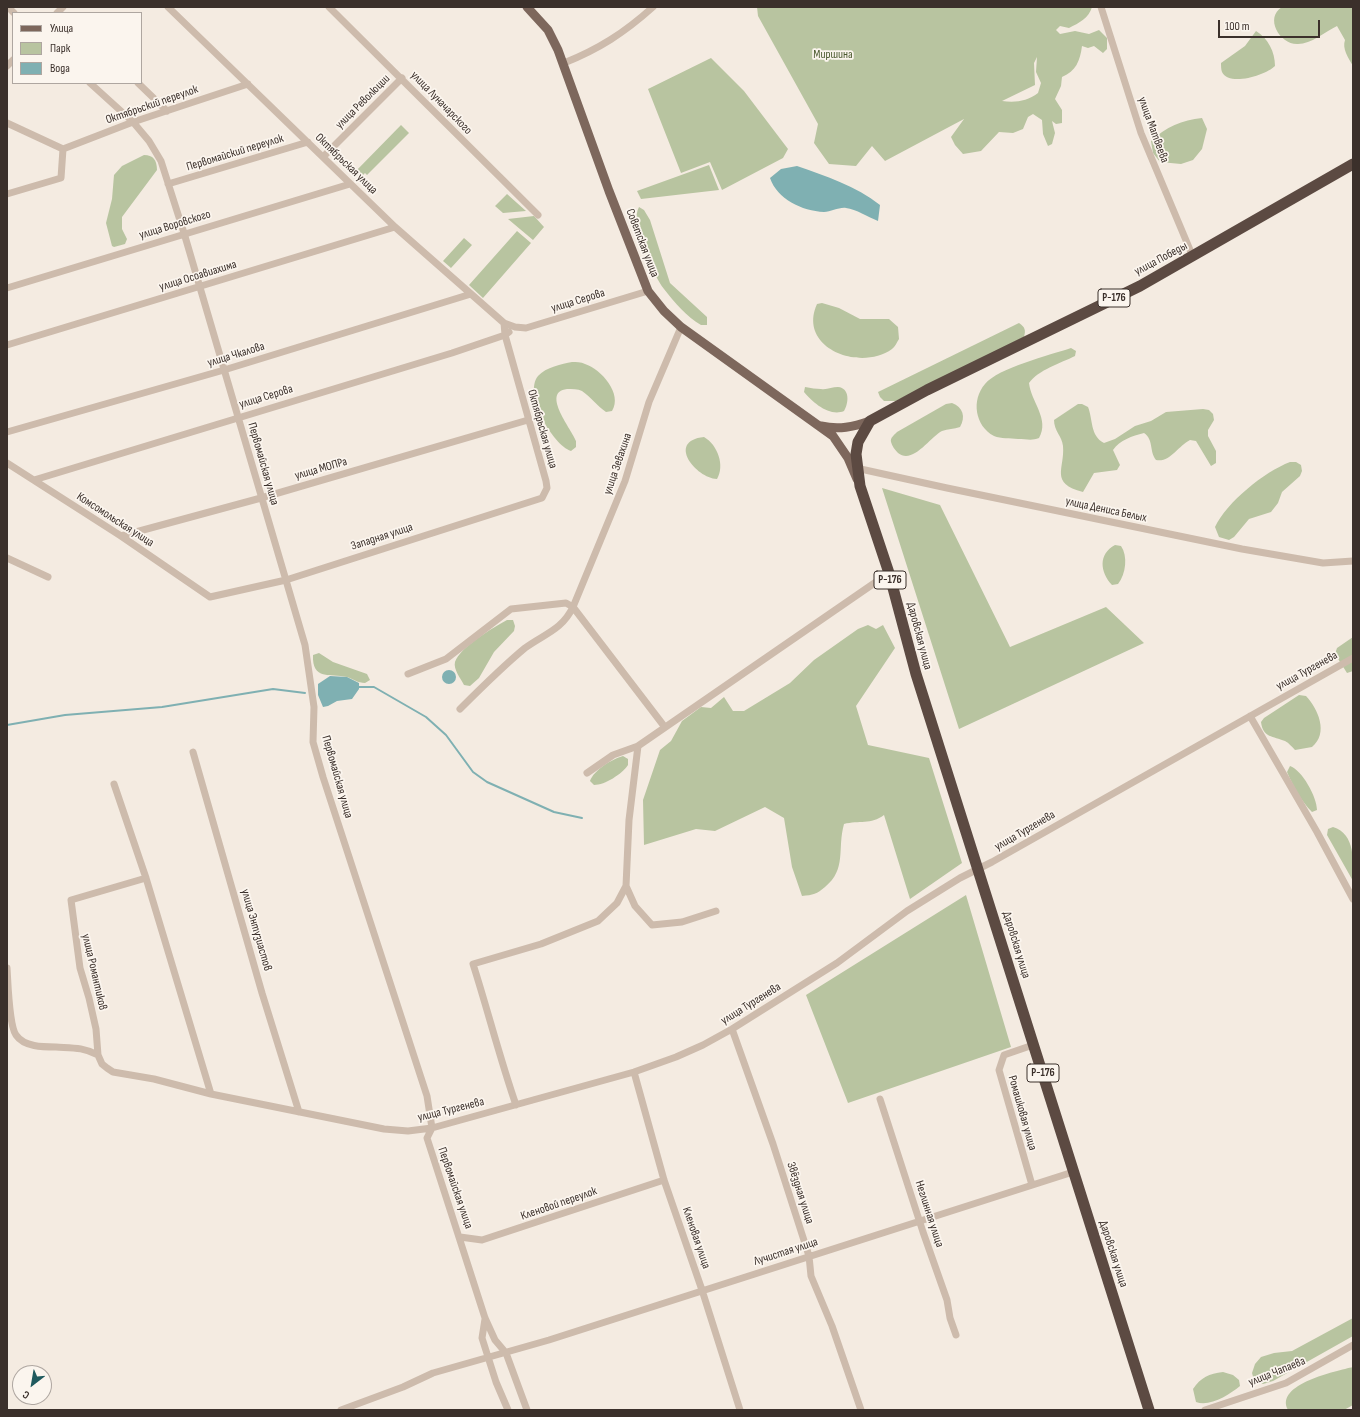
<!DOCTYPE html>
<meta charset="utf-8">
<style>
body{margin:0}
#map{position:relative;width:1360px;height:1417px;overflow:hidden;background:#f4ebe1;font-family:"Sofia Sans Condensed",sans-serif}
canvas{display:block}
.frame{position:absolute;inset:0;border:8px solid #3b302b;pointer-events:none}
.legend{position:absolute;left:12px;top:12px;width:130px;height:72px;box-sizing:border-box;background:#fbf5ee;border:1px solid #aea6a0;margin:0;padding:5px 7px;list-style:none;font-size:12px;color:#3b302b}
.legend li{display:flex;align-items:center;gap:8px;height:20px}
.legend b{width:20px;border:1px solid #aea6a0}
.north{position:absolute;left:12px;top:1365px;width:40px;height:40px;box-sizing:border-box;background:#fbf5ee;border:1px solid #aea6a0;border-radius:50%;rotate:211deg;font-size:11px;font-weight:700;line-height:16px;text-align:center;color:#3b302b}
.north::after{content:'';display:block;margin:auto;width:14px;height:18px;background:#1f5a5e;clip-path:polygon(50% 0,100% 100%,50% 72%,0 100%)}
.scale{position:absolute;left:1218px;top:20px;width:102px;height:18px;box-sizing:border-box;border:2px solid #3b302b;border-top:0;padding-left:5px;font-size:12px;line-height:14px;white-space:nowrap;color:#3b302b;-webkit-text-stroke:3px #fbf5ee;paint-order:stroke}
</style>
<div id="map">
<canvas width="1360" height="1417"></canvas>
<div class="frame"></div>
<ul class="legend">
<li><b style="height:5px;background:#7d675c"></b>Улица</li>
<li><b style="height:11px;background:#b8c4a0"></b>Парк</li>
<li><b style="height:11px;background:#7fb0b2"></b>Вода</li>
</ul>
<div class="north">С</div>
<div class="scale">100 m</div>
</div>
<script>
const c = document.querySelector('canvas').getContext('2d');
c.lineJoin = 'round';
function fill(path, color) {
  c.fillStyle = color;
  c.fill(path, 'evenodd');
}
function trace(path, color, width, dash) {
  c.strokeStyle = color;
  c.lineWidth = width;
  c.lineCap = dash ? 'butt' : 'round';
  c.setLineDash(dash || []);
  c.stroke(path);
}
function label(font, color, halo, rows, align = 'center') {
  c.font = font + ' "Sofia Sans Condensed",sans-serif';
  c.lineWidth = 3.5;
  c.setLineDash([]);
  c.textBaseline = 'middle';
  c.strokeStyle = halo;
  c.fillStyle = color;
  for (const [text, x, y, turn = 0] of rows) {
    c.save();
    c.translate(x, y);
    c.rotate((+turn || 0) * Math.PI / 180);
    c.textAlign = isNaN(turn) ? turn : align;
    if (halo) c.strokeText(text, 0, 0);
    c.fillText(text, 0, 0);
    c.restore();
  }
}
const green = new Path2D(`
 M757,7h335c-3,11 -13,16 -23,21l-9,-2 -4,4 4,4 15,-3 14,3 10,-4 8,8v11l-4,4 -9,-7 -6,2 -6,-2c-2,15 -6,25 -20,31l-1,9 -6,13 7,11v13l-6,1 -4,-3 3,12 -3,11 -4,2 -5,-12 -1,-14 -9,-6 -5,3 -5,12 -10,4 -14,-1 -18,19 -18,3 -8,-9 -4,-8 13,-18 -79,42 -13,-15 -16,20 -27,-2 -15,-21 4,-19 -60,-108zM1037,57l-1,15 5,11 -3,10c-11,8 -22,10 -36,8l33,-16 -1,-22z
 M1282,7h71v59c-5,-9 -11,-17 -8,-26l-8,-14c-12,6 -26,18 -39,18 -18,1 -34,-26 -16,-37z
 M1256,31c12,7 19,21 19,35 -9,9 -46,21 -53,6 -1,-2 -1,-7 -1,-9l24,-17z
 M711,58l33,33 44,58 -5,9 -61,32 -12,-28 -29,11 -33,-84z
 M1202,118l5,11 -5,20 -9,11 -12,4 -21,-2 -7,-9 -2,-12c15,-14 31,-21 51,-23z
 M401,125l8,8 -42,42 -2,-2 -5,5 -6,-5z
 M144,155c9,0 13,5 13,15l-35,47v12l5,10 -2,5 -11,3 -2,-1 -6,-23 6,-24 2,-24 8,-9z
 M709,165l10,25 -78,9 -4,-8z
 M507,194l19,17 -23,2 -8,-7z
 M639,207l5,3 6,10 20,63 37,34v8h-6c-14,-8 -26,-22 -37,-36 -11,-14 -35,-66 -25,-82z
 M534,216l10,11 -11,13 -25,-21z
 M517,231l14,12 -48,55 -14,-13z
 M464,238l8,7 -21,23 -8,-7z
 M822,303l17,5 21,11h29l9,8 1,12c-2,3 -4,8 -7,10 -32,23 -95,-1 -75,-45z
 M1019,323c6,4 7,7 5,14l-128,64h-12l-4,-4 -2,-5z
 M1071,348l5,3 -1,5c-14,7 -37,14 -46,27 2,19 21,36 10,55 -7,3 -13,1 -21,1 -8,-1 -17,0 -24,-3 -19,-10 -23,-36 -9,-52 13,-16 65,-29 86,-36z
 M572,362c4,0 9,0 13,2 16,5 38,30 27,47l-6,1c-9,-6 -15,-15 -24,-21 -4,-2 -10,-2 -15,-2 -27,3 6,42 9,52 0,2 0,4 0,6l-5,4c-18,-6 -48,-57 -33,-75 8,-9 24,-12 34,-14z
 M805,387c6,1 11,2 16,2 6,1 11,-2 17,-2 12,1 11,16 6,24 -14,6 -31,-8 -40,-19z
 M952,403c11,4 14,14 8,24 -6,2 -12,2 -18,4 -12,6 -29,34 -44,22 -3,-3 -6,-7 -7,-11 -1,-4 3,-7 6,-10l49,-28z
 M1078,404h4l6,3c5,12 2,29 16,36l11,-4 20,-13 16,-5 15,-9 37,-3 6,1 4,4 1,6 -6,10v6l8,15v12l-5,3 -15,-25 -6,-1c-12,6 -20,23 -34,20 -7,-9 -2,-20 -12,-27 -12,3 -24,7 -31,17l7,15 -3,5 -23,3 -11,19c-34,-9 -18,-23 -20,-46 -1,-10 -9,-15 -9,-26z
 M704,437c14,8 21,29 13,42 -21,-1 -51,-38 -13,-42z
 M1290,462h6l5,3 1,6 -2,5 -18,16 -4,11 -7,9 -22,7 -15,18 -5,3 -10,-3 -4,-10c12,-25 49,-55 75,-65z
 M882,488l58,17 70,142 96,-40 38,36 -185,86z
 M1115,545l6,1c7,10 5,28 -3,38l-6,1c-12,-13 -14,-31 3,-40z
 M507,620h6l2,6 -1,5 -20,21 -15,26 -9,8 -6,-1c-3,-6 -11,-16 -9,-23 5,-15 39,-35 52,-42z
 M868,625l8,4 7,-4 12,23 -39,58 12,39 61,13 33,105 -52,36 -26,-84c-13,10 -25,5 -40,9 -7,25 3,45 -19,63 -8,7 -12,8 -23,9l-10,-29 -8,-49 -19,-11 -50,24 -19,-2 -52,16 -1,-45 17,-50 11,-9 11,-20 19,-14 10,1 13,-11 9,14h11l46,-28 24,-23 44,-31z
 M1353,637v34l-6,2 -12,-19 2,-6z
 M319,653l14,9 34,12 3,6 -5,3c-7,0 -12,-4 -18,-6 -17,-4 -35,4 -34,-22z
 M1299,695l7,1c12,13 23,37 6,51l-17,3c-3,-3 -6,-7 -10,-9 -12,-5 -22,-3 -24,-19l3,-4z
 M623,756l5,3v6c-6,9 -23,20 -34,20l-4,-4c4,-11 22,-22 33,-25z
 M1290,766c12,4 27,31 27,44l-5,2c-11,-11 -19,-26 -25,-40z
 M1333,827c23,7 20,35 20,54l-26,-46 1,-6z
 M966,895l45,152 -163,56 -42,-108z
 M1353,1318v18l-80,45 -10,3 -9,-4 -2,-7 3,-9 6,-7 13,-4 18,-2z
 M1353,1367v38l-9,5h-56c-14,-26 49,-39 65,-43z
 M1223,1372l10,3 6,5 1,6c-11,9 -30,21 -44,16l-3,-13c8,-12 16,-15 30,-17z`);
const water = new Path2D(`
 M797,166c29,10 59,20 83,39l-2,16c-10,-4 -22,-12 -32,-13 -7,-1 -15,4 -22,4 -22,-1 -47,-13 -54,-34l11,-9z
 M442 677a7 7 0 1 1 14 0a7 7 0 1 1-14 0Z
 M330,676l17,1 12,6v6l-7,10 -15,2 -9,5 -5,1 -5,-12v-11z`);
const stream = new Path2D(`
 M357,687h17l52,30 20,18 27,37 14,10 67,30 28,6
 M7,725l58,-10 97,-8 111,-18 32,4`);
const minor = new Path2D(`
 M8,7l6,6
 M168,7l227,220 109,96 11,4 11,1 122,-37
 M329,7l209,208
 M1101,7l40,126 52,124
 M57,13l6,-6
 M564,63c35,-14 60,-30 89,-56
 M7,66l6,-6
 M90,83l43,39 16,19 12,20 23,72 121,412 9,62 -1,35 10,35 104,319 5,32 -5,10 58,180 10,22 11,13 21,57
 M138,83l29,28
 M7,123l56,26
 M63,149l70,-27 115,-38
 M323,157l79,-79
 M168,184l140,-42
 M7,194l54,-16 2,-29
 M7,288l343,-104
 M7,345l388,-118
 M7,432l217,-62 247,-76
 M7,463l114,73 89,61 76,-17 256,-82 5,-10 -1,-7 -41,-146 -1,-12
 M856,468l91,20 295,61 81,14 30,-2
 M34,480l418,-127 53,-18 4,-3
 M121,536l140,-38 267,-78
 M7,558l41,19
 M408,674l38,-15 65,-50 55,-6 7,4c-11,23 -29,27 -48,41 -23,19 -44,40 -65,61
 M1250,716l67,116 36,67
 M664,726l-91,-119 52,-126 24,-79 32,-75
 M193,752l69,241 37,119
 M587,773l26,-18 25,-9 251,-173
 M114,784l32,94 65,216
 M146,878l-75,22 9,68 9,30 7,31 2,26 4,9 5,4 6,4 41,7 57,15 173,35 24,2 24,-3 202,-56 42,-15 27,-12 29,-16 105,-66 70,-52 53,-33 32,-16 361,-204
 M626,886l9,20 17,19 30,-3 34,-11
 M7,968c1,14 2,57 9,67 8,12 27,12 40,12 16,1 27,0 42,8
 M732,1029l41,115 36,112 2,20 21,50 29,84
 M634,1072l30,108 38,110 38,120
 M880,1099l43,133 24,68 3,18 6,17
 M516,1105c-16,-46 -28,-94 -43,-141l68,-20 57,-23 19,-18 9,-17 3,-66 9,-74
 M1032,1185l-33,-115 5,-15 29,-10
 M460,1237l22,3 182,-60
 M485,1319l-3,19 14,44 12,28
 M341,1410l62,-23 30,-14 116,-33 524,-168
 M1205,1410l81,-27 67,-38`);
const major = new Path2D(`
 M527,7l21,23 10,20 51,141 39,100 16,20 17,16 152,109 15,22 9,21
 M821,426c18,4 32,1 49,-5`);
const highway = new Path2D(`
 M1149,1410l-233,-736 -27,-101 -29,-87 -4,-32 2,-12 12,-21 57,-31 213,-104 213,-122`);
const shields = [
 [1114,298,32],
 [890,580,32],
 [1043,1073,32]
];
const shieldNames = [
 ["Р-176",1114,298],
 ["Р-176",890,580],
 ["Р-176",1043,1073]
];
const parkNames = [
 ["Миршина",833,55]
];
const streetNames = [
 ["улица Революции",363,102,-45],
 ["улица Луначарского",441,103,46],
 ["Октябрьский переулок",152,105,-19],
 ["улица Матвеева",1153,130,70],
 ["Первомайский переулок",235,153,-17],
 ["Октябрьская улица",346,164,44],
 ["улица Воровского",175,225,-17],
 ["Советская улица",642,243,69],
 ["улица Победы",1161,259,-28],
 ["улица Осоавиахима",198,276,-17],
 ["улица Серова",578,301,-17],
 ["улица Чкалова",236,355,-17],
 ["улица Серова",266,397,-17],
 ["Октябрьская улица",542,429,74],
 ["Первомайская улица",263,464,74],
 ["улица Зевахина",618,464,-71],
 ["улица МОПРа",321,469,-16],
 ["улица Дениса Белых",1106,510,12],
 ["Комсомольская улица",115,520,33],
 ["Западная улица",382,537,-18],
 ["Даровская улица",919,636,75],
 ["улица Тургенева",1307,671,-29],
 ["Первомайская улица",337,777,74],
 ["улица Тургенева",1025,831,-30],
 ["улица Энтузиастов",256,930,74],
 ["Даровская улица",1016,945,73],
 ["улица Романтиков",94,972,77],
 ["улица Тургенева",751,1004,-32],
 ["улица Тургенева",451,1110,-14],
 ["Ромашковая улица",1022,1113,74],
 ["Первомайская улица",455,1188,71],
 ["Звёздная улица",800,1193,72],
 ["Кленовой переулок",559,1204,-19],
 ["Неглинная улица",929,1214,72],
 ["Кленовая улица",696,1238,71],
 ["Лучистая улица",786,1252,-18],
 ["Даровская улица",1113,1254,72],
 ["улица Чапаева",1277,1372,-22]
];
fill(green, '#b8c4a0');
fill(water, '#7fb0b2');
trace(stream, '#7fb0b2', 2);
trace(minor, '#cdbbac', 7);
trace(major, '#7d675c', 9);
trace(highway, '#5c4a42', 11);
for (const [x, y, w] of shields) {
  const box = new Path2D();
  box.roundRect(x - w / 2, y - 9, w, 18, 3);
  c.fillStyle = '#fbf5ee';
  c.fill(box);
  trace(box, '#3b302b', 1);
}
label('bold 11px', '#3b302b', null, shieldNames);
label('12px', '#4a5a2e', '#fbf5ee', parkNames);
label('12px', '#3b302b', '#fbf5ee', streetNames);
</script>
